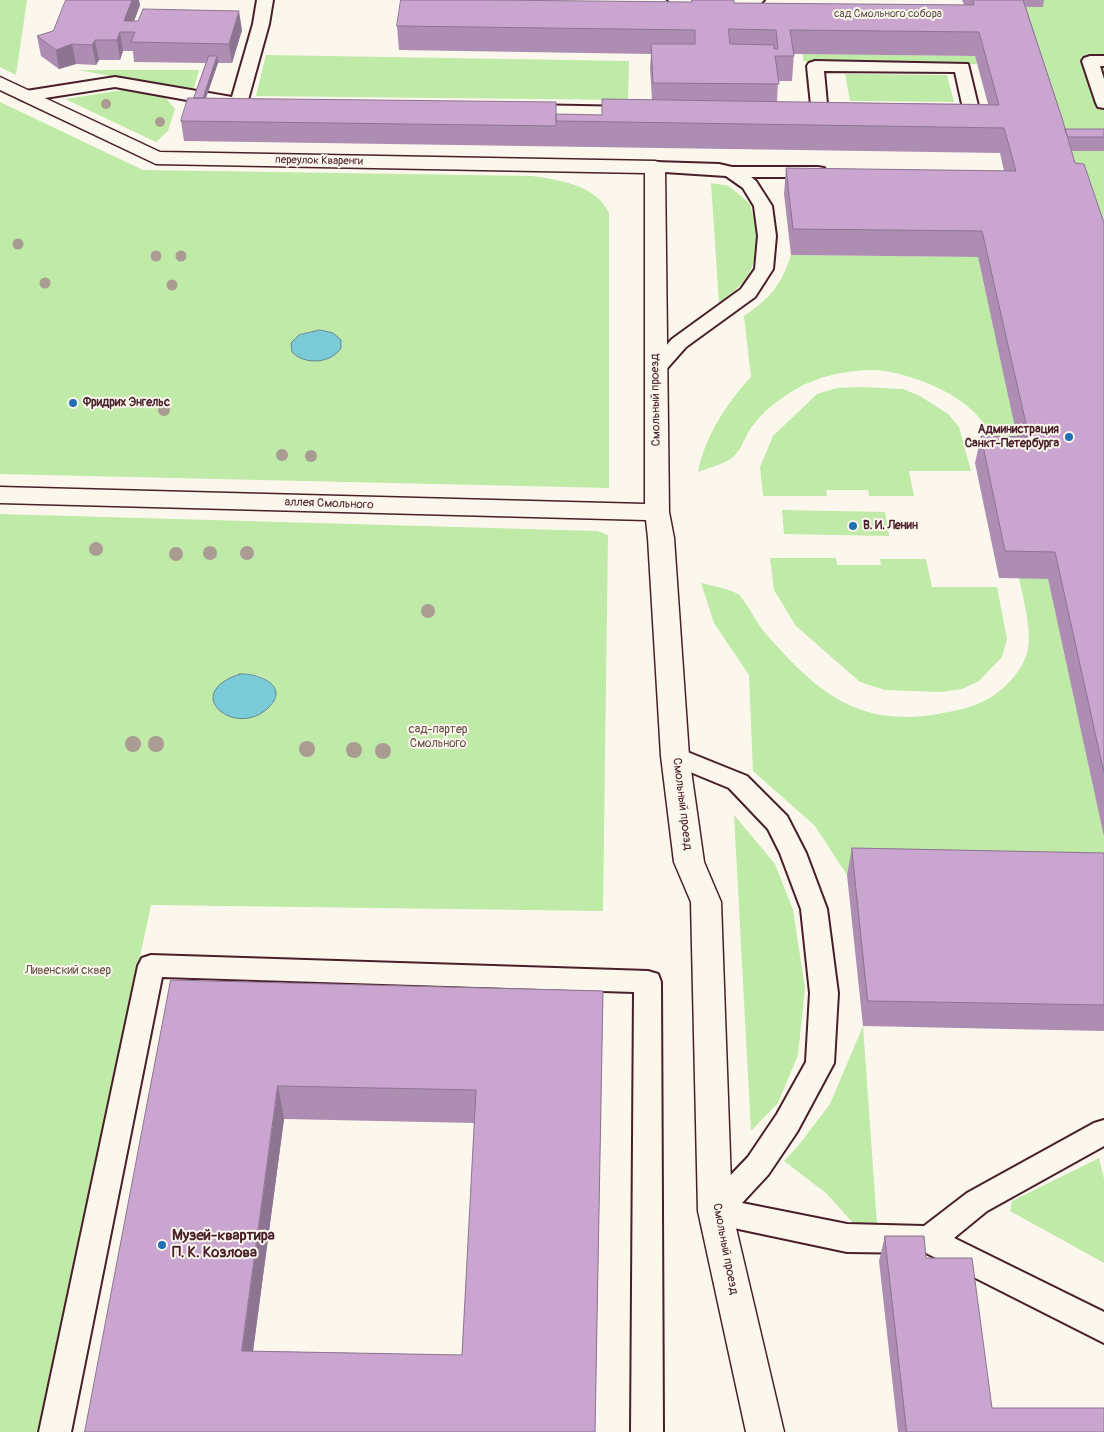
<!DOCTYPE html>
<meta charset="utf-8">
<style>
body{margin:0}
canvas{display:block;background:#fbf7ec}
</style>
<canvas width="1104" height="1432"></canvas>
<script>
const c = document.querySelector('canvas').getContext('2d');
c.lineJoin = 'round';
function fill(path, color) {
  c.fillStyle = color;
  c.fill(path, 'evenodd');
}
function trace(path, color, width, dash) {
  c.strokeStyle = color;
  c.lineWidth = width;
  c.lineCap = dash ? 'butt' : 'round';
  c.setLineDash(dash || []);
  c.stroke(path);
}
function label(font, color, halo, rows, align = 'center') {
  c.font = font + ' Pangolin,sans-serif';
  c.lineWidth = 4;
  c.setLineDash([]);
  c.textBaseline = 'middle';
  c.strokeStyle = halo;
  c.fillStyle = color;
  for (const [text, x, y, turn = 0] of rows) {
    c.save();
    c.translate(x, y);
    c.rotate((+turn || 0) * Math.PI / 180);
    c.textAlign = isNaN(turn) ? turn : align;
    if (halo) c.strokeText(text, 0, 0);
    c.fillText(text, 0, 0);
    c.restore();
  }
}
const green = new Path2D(`
 M0,0h27l-11,75 -16,-8z
 M1040,0h64v266l-91,-259z
 M803,54l172,2 2,8 -174,-3z
 M266,55l363,6 -1,39 -372,-4z
 M78,70h121l-6,21z
 M845,74l102,1 7,27 -104,-1z
 M123,90l40,5 12,14 -7,22 -12,11 -91,-43z
 M0,102l143,68 389,6c28,4 64,9 77,37v275l-609,-14zM312,331l22,25 -13,4 -27,-21 5,-4z
 M711,183l18,3 21,18c13,45 9,72 -31,99z
 M791,255l187,2 45,207 -29,-1c-2,-11 -3,-23 -7,-33 -14,-34 -83,-61 -118,-60 -24,1 -51,6 -73,19 -17,10 -33,22 -45,39 -7,10 -9,21 -18,29 -8,7 -25,11 -35,15 7,-36 29,-69 53,-95l-7,-61c26,-18 37,-30 47,-61z
 M861,387l42,2 17,7 28,18 11,13 12,44h-62l5,25h-45l-1,-6h-42l1,6h-64l-3,-29 13,-31 44,-42 20,-6z
 M782,510l103,2 4,24 -105,-2z
 M0,514l597,17 11,4 -5,376 -452,-6 -112,527h-39zM257,675c12,4 20,11 17,25l-50,15 -10,-10z
 M770,558h66l1,7h44l-1,-6h46l6,28h65l10,52 -5,18 -23,24 -17,8 -22,3 -55,-2 -25,-8 -64,-56 -22,-36z
 M1019,578l29,1 56,258v43l-257,-5 -32,-49 -62,-55 -4,-96 -35,-52 -13,-40c11,3 27,5 37,11 7,5 20,32 28,40 50,57 91,94 172,80 16,-3 33,-6 48,-14 17,-9 35,-27 41,-47 6,-20 -4,-55 -8,-75z
 M734,815l41,49 18,46 12,78 -7,67 -20,48 -27,28z
 M863,1026l14,198 -24,-1 -27,-30 -42,-32 14,-15 32,-42z
 M1099,1158l5,21v84l-94,-52 2,-10z`);
const water = new Path2D(`
 M320,330l13,3 8,7v8c-10,16 -37,17 -49,4l-1,-9 8,-8z
 M240,674c19,-1 51,12 28,34 -32,31 -89,-14 -28,-34z`);
const lane = new Path2D(`
 M257,0h16l-4,24 -21,76 5,4 -2,4 -13,1 -36,-8 -4,1 -83,-15 -89,14 -6,-2 -2,-3 2,-3 6,-2 89,-14 117,20 21,-73z
 M668,0h96l-3,3 -5,2 -46,3 -34,-3 -5,-2z
 M1090,56h14v10h-4l4,13v29l-6,-1 -2,-4 -14,-42 2,-3z
 M815,61l153,3 13,54 -2,4c-10,2 -20,2 -30,0l-2,-4 2,-4 15,-1 -9,-41 -131,-1 4,44 -2,4h-12l-2,-4 -5,-49 2,-3z
 M526,105l108,2 6,1 2,4 -2,4 -6,1 -114,-3 -2,-4 2,-4z
 M655,162l64,2 13,3h86l6,1 3,4 -3,4 -6,1h-67l5,4 16,25 4,30 -3,33 -18,28 -69,50 -23,26 -7,2 -7,-2 -3,-4 26,-30 69,-50 14,-20 3,-33 -4,-30 -11,-18 -17,-12 -77,-5 -3,-4 3,-4z
 M675,747l72,29 40,40 19,37 21,56 11,84 -4,70 -37,69 -29,43 -26,28 105,21 77,2 43,-33 127,-70 10,-3v26l-117,65 -33,27 150,74v31l-178,-90 -79,-1 -132,-28 -10,-4 -5,-9 5,-9 43,-45 29,-43 29,-52 4,-69 -9,-84 -21,-56 -12,-24 -39,-41 -63,-26 -3,-6 3,-6z
 M151,955l497,16 10,3 3,8 2,450h-32l3,-440 -472,-15 -91,455h-32l99,-466 4,-8z`);
const street = new Path2D(`
 M0,77l160,75 495,9 7,2 3,4 4,345 5,26 15,218 15,106 17,40 11,309 52,221h-38l-48,-221 -7,-309 -17,-40 -13,-106 -13,-218 -2,-18 -646,-17v-16l645,17v-331l-489,-9 -156,-74z`);
const trees = [
 [106,104,5],
 [160,122,5],
 [18,244,5.5],
 [156,256,5.5],
 [181,256,5.5],
 [45,283,5.5],
 [172,285,5.5],
 [164,410,6],
 [282,455,6],
 [311,456,6],
 [96,549,7],
 [210,553,7],
 [247,553,7],
 [176,554,7],
 [428,611,7],
 [133,744,8],
 [156,744,8],
 [307,749,8],
 [354,750,8],
 [383,751,8]
];
const wall = new Path2D(`
 M691,0h43v3l230,2 -2,-5h82l-1,7h-17l39,122h39v22h-33l4,12 29,60v614l-56,-258 -49,-1 -24,-115 6,-27 36,1 -39,-180 -187,-2 -7,-61 2,-26 218,3 -4,-18 -816,-12 -3,-20 13,-23 12,-35 -72,-1 -1,-11h-10l-3,9h-21l-3,5 -20,-1 -17,5 -18,-13 -4,-20 103,-31 -6,16 108,9 -10,33h-14l-12,35 350,16 46,1v-16l50,1 -2,-32 1,-14 -252,-4 -2,-24 294,-24zM794,54l181,2 13,48 -211,-2 1,-21h14z
 M852,848l252,5v178l-241,-5 -16,-151z
 M171,980l432,11 -8,441h-510zM284,1119l191,4 -13,232 -209,-4z
 M885,1236l41,22 66,150 112,24h-206l-19,-171z`);
const shadedWall = new Path2D(`
 M132,0h7l1,5 -10,27 -6,-11z
 M239,11l3,19 -10,33 -3,-19z
 M120,32l3,19 -3,9 -3,-20z
 M95,40l4,20 -3,5 -4,-20z
 M72,44l4,20 -17,5 -3,-19z
 M217,56l1,7 -19,55 -1,-7z
 M278,1086l6,33 -35,262 -7,-30z`);
const building = new Path2D(`
 M66,0h66l-8,21h14l5,-12 96,2 -10,33 -98,-2 4,-10h-15l-3,8h-22l-3,5 -20,-1 -16,6 -19,-14 16,-5z
 M401,0h89l202,2v-2h42v3l240,2 -1,-5h50l39,118 13,45 9,1 20,59v550l-49,-221 -50,-1 -24,-115 48,1 -47,-206 -189,-2 -7,-61 230,3 -12,-43 -448,-7v-7l46,1v-16l397,6 -20,-73 -189,-2 4,26h-19l4,28 -126,-1 -2,-39h44v-14l-298,-4zM729,29l47,1 2,19h-4v-4l-44,-1z
 M209,56h8l-14,42h-9z
 M188,98l368,4v24l-375,-5z
 M1065,129h39v8h-36z
 M852,848l252,5v152l-236,-4z
 M171,980l432,11 -8,441h-510zM278,1086l198,4 -14,265 -220,-4z
 M885,1236h39l2,22h46l20,150h112v24h-197z`);
const markers = [
 [73,403,5,"#1f6fb2"],
 [1069,437,5,"#1f6fb2"],
 [853,526,5,"#1f6fb2"],
 [162,1245,5,"#1f6fb2"]
];
const farParknames = [
 ["сад Смольного собора",888,14]
];
const farStreetnames = [
 ["переулок Кваренги",319,161,1]
];
const streetNames = [
 ["Смольный проезд",656,400,-91],
 ["аллея Смольного",329,504,2],
 ["Смольный проезд",682,804,83],
 ["Смольный проезд",725,1249,79]
];
const poiNames = [
 ["Фридрих Энгельс",83,403],
 ["Администрация",1059,430,"right"],
 ["Санкт-Петербурга",1059,444,"right"],
 ["В. И. Ленин",863,526]
];
const parkNames = [
 ["сад-партер",438,730],
 ["Смольного",438,744],
 ["Ливенский сквер",68,971]
];
const nearPoinames = [
 ["Музей-квартира",172,1236],
 ["П. К. Козлова",172,1253]
];
fill(green, '#bfeaa7');
fill(water, '#7bcad8');
trace(water, '#678693', 1);
trace(lane, '#4a1f2b', 4);
trace(street, '#4a1f2b', 3);
fill(lane, '#fbf7ec');
fill(street, '#fbf7ec');
c.fillStyle = '#aa9c93';
for (const [x, y, r] of trees) {
  c.beginPath();
  c.arc(x, y, r, 0, 2 * Math.PI);
  c.fill();
}
fill(wall, '#ad8eb2');
fill(shadedWall, '#8d7491');
fill(building, '#c9a5cf');
trace(building, '#8d7491', 1);
for (const [x, y, r, color] of markers) {
  const dot = new Path2D();
  dot.arc(x, y, r, 0, 2 * Math.PI);
  c.fillStyle = color;
  c.fill(dot);
  trace(dot, '#fbf7ec', 2);
}
label('11px', '#67524a', '#fbf7ec', farParknames);
label('11px', '#4a1f2b', '#fbf7ec', farStreetnames);
label('12px', '#4a1f2b', '#fbf7ec', streetNames);
label('bold 12px', '#4a1f2b', '#fbf7ec', poiNames, 'left');
label('12px', '#67524a', '#fbf7ec', parkNames);
label('bold 15px', '#4a1f2b', '#fbf7ec', nearPoinames, 'left');
</script>
